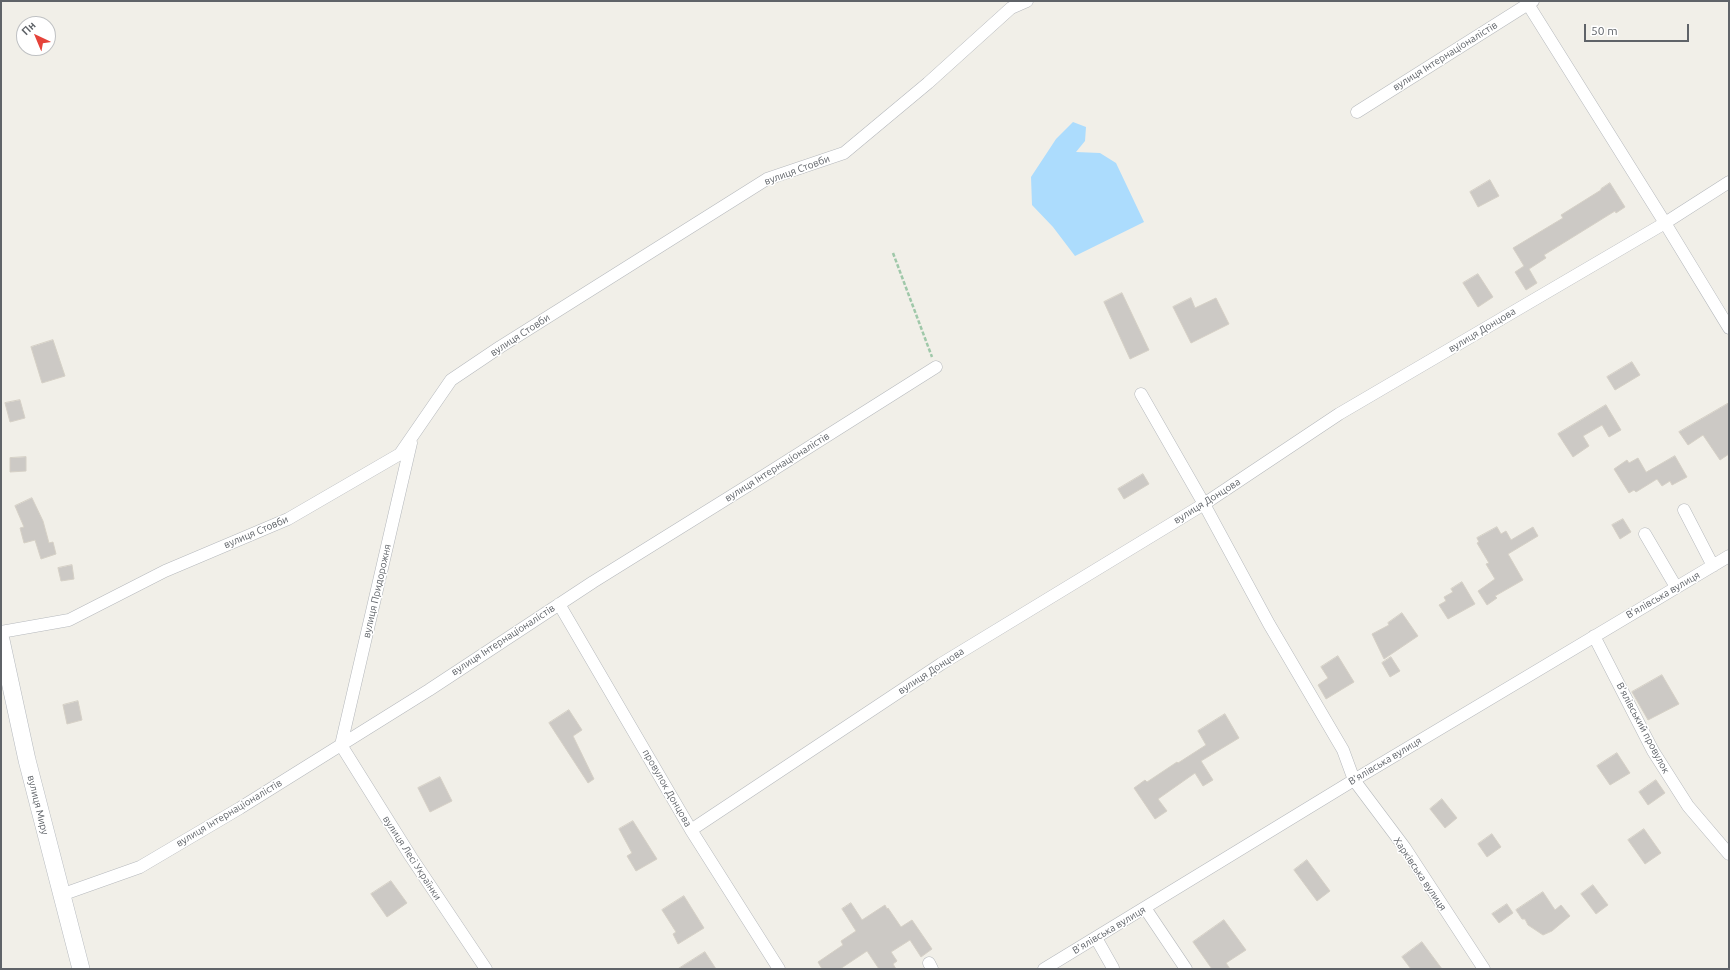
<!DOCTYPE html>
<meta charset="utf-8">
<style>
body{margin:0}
#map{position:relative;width:1730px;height:970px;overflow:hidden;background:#f1efe8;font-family:Ubuntu,sans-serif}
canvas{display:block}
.frame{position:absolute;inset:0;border:2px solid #5f6368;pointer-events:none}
.north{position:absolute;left:16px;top:16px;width:40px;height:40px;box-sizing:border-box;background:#fff;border:1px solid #bfc1c3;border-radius:50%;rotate:316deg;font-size:11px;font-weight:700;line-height:16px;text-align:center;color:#5f6368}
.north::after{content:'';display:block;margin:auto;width:14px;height:18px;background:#e5433a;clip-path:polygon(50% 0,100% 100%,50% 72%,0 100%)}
.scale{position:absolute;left:1584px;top:24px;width:105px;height:18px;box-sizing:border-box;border:2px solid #5f6368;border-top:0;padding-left:5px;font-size:12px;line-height:14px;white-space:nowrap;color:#5f6368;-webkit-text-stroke:3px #fff;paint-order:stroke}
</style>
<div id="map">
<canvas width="1730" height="970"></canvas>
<div class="frame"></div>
<div class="north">Пн</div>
<div class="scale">50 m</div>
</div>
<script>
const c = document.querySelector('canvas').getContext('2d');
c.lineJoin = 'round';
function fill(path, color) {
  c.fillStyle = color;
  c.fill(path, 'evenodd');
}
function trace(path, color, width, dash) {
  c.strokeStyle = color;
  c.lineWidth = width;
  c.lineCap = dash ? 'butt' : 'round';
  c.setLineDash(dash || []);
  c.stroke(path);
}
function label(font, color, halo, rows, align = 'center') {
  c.font = font + ' Ubuntu,sans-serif';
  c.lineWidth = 3;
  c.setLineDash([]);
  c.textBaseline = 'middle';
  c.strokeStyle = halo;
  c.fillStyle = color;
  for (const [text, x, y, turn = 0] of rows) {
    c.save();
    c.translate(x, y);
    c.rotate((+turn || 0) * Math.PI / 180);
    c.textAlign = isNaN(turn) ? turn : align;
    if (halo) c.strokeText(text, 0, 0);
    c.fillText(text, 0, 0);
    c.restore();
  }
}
const water = new Path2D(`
 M1073,122l13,5 -1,14 -9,11 24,1 16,10 28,59 -69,34 -22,-29 -21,-22 -1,-28 25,-38z`);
const building = new Path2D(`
 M1490,180l9,16 -21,11 -8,-15z
 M1610,183l15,24 -9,6 -1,-2 -71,44 2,3 -17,11 8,14 -11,7 -11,-18 9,-6 -11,-18 50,-30 -2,-3 40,-25v-1z
 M1478,274l15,23 -15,10 -15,-24z
 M1122,293l27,57 -19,9 -26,-57z
 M1191,298l4,10 21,-10 13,26 -38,19 -18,-36z
 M53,340l12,36 -23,7 -11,-36z
 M1632,362l8,13 -25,15 -8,-13z
 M20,400l5,18 -15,4 -5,-19z
 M1729,403v51l-9,6 -17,-25 -15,10 -9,-13z
 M1606,405l15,25 -12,7 -7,-12 -19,11 6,10 -16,11 -15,-23z
 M1675,456l12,21 -15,8 -2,-4 -8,5 -5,-7 -21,13 -2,-2 -5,3 -15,-24 13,-9 2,3 9,-5 8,14z
 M26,457v14l-16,1v-14z
 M1143,474l6,10 -25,15 -6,-10z
 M32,498l11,23 6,22 4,-1 3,12 -15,5 -6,-19 -11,3 -4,-15 4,-1 -9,-21z
 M1623,519l8,13 -11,7 -8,-14z
 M1497,527l4,7 5,-3 5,9 22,-13 5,9 -30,18 15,26 -28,16 2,2 -10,7 -9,-14 17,-12 -9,-15 3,-1 -12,-20 2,-1 -2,-4z
 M72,565l2,14 -13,2 -3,-13z
 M1462,582l13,22 -27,15 -9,-14 7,-4 -2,-4 9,-5 -2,-3z
 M1402,613l16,23 -34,23 -12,-25 17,-9 -1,-2z
 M1338,656l16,26 -28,17 -8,-14 10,-7 -7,-11z
 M1391,657l9,14 -10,6 -8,-14z
 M1662,675l17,29 -31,16 -16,-28z
 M78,701l4,19 -15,4 -4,-19z
 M569,710l13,20 -9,6 21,43 -6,4 -39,-60z
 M1225,714l14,24 -38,23 12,19 -10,6 -8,-13 -37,26 9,12 -12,8 -21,-31 11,-8 2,2 30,-20 1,1 28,-18 -8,-14z
 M1617,753l13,20 -20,12 -13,-19z
 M440,777l12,24 -22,11 -12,-24z
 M1656,780l9,13 -17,12 -9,-13z
 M1442,799l15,19 -12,10 -15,-19z
 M633,821l24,38 -21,12 -9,-15 5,-3 -13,-24z
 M1644,829l17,24 -16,11 -17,-24z
 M1492,834l9,13 -14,10 -9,-13z
 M1307,860l23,31 -13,10 -23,-31z
 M391,881l16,22 -20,14 -16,-23z
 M1593,885l15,20 -12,9 -15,-20z
 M1543,892l12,18 6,-5 9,11 -18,15 -9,4 -15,-10 -3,-6h-3l-6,-9z
 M684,896l20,32 -26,16 -5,-10 3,-2 -14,-22z
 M851,903l11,17 23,-15 2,4 1,-1 13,19 11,-7 20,29 -11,8 -11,-17 -19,12 6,9 -4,3 3,5h-17l-12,-18 -27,18h-18l-4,-7 25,-17 -2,-4 15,-10 -14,-22z
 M1507,904l6,9 -14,10 -7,-9z
 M1224,920l22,30 -20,13 4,6h-18l-19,-27z
 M1422,942l20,27h-31l-9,-12z
 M705,952l11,17h-38z`);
const path = new Path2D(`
 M893,253l39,104`);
const street = new Path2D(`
 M1526,1l139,222 64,105
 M1357,112l176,-111
 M1141,394l63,110 65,120 74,126 11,30 51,68 79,121
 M411,443l-70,302 70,112 75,112
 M1684,510l29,56
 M1645,534l31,53
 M559,604l132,226 88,139
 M1,632l68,-12 96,-49 123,-52 112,-65 51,-74 49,-33 267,-168 77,-26 84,-70 83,-75 16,-7
 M1594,636l59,115 35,55 41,48
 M691,830l250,-166 263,-160 135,-90 326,-191 64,-41
 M61,895l79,-28 100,-59 189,-118 164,-108 172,-107 171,-108
 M1145,908l41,61
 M1096,938l17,30
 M929,963l3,6
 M1044,969l310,-189 375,-224`);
const secondary = new Path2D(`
 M1,640l26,120 54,209`);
const streetNames = [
 ["вулиця Інтернаціоналістів",1445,56,-32],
 ["вулиця Стовби",797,170,-20],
 ["вулиця Донцова",1482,330,-31],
 ["вулиця Стовби",520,335,-33],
 ["вулиця Інтернаціоналістів",777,467,-32],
 ["вулиця Донцова",1207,501,-32],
 ["вулиця Стовби",256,532,-23],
 ["вулиця Придорожня",377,591,-77],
 ["В’ялівська вулиця",1663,595,-30],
 ["вулиця Інтернаціоналістів",503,640,-33],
 ["вулиця Донцова",931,671,-33],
 ["В'ялівський провулок",1643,728,62],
 ["В’ялівська вулиця",1385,761,-31],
 ["провулок Донцова",667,788,60],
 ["вулиця Миру",38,805,76],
 ["вулиця Інтернаціоналістів",229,813,-31],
 ["вулиця Лесі Українки",412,858,57],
 ["Харківська вулиця",1420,874,56],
 ["В’ялівська вулиця",1109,930,-31]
];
fill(water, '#acdcfd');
fill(building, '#ccc9c5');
trace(building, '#d5d0c6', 1);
trace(street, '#b5b8bc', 13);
trace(secondary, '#b6babf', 18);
trace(path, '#9fc8a9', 2.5, [4, 2]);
trace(street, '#fff', 12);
trace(secondary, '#fff', 17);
label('10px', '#5f6368', '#fff', streetNames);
</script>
